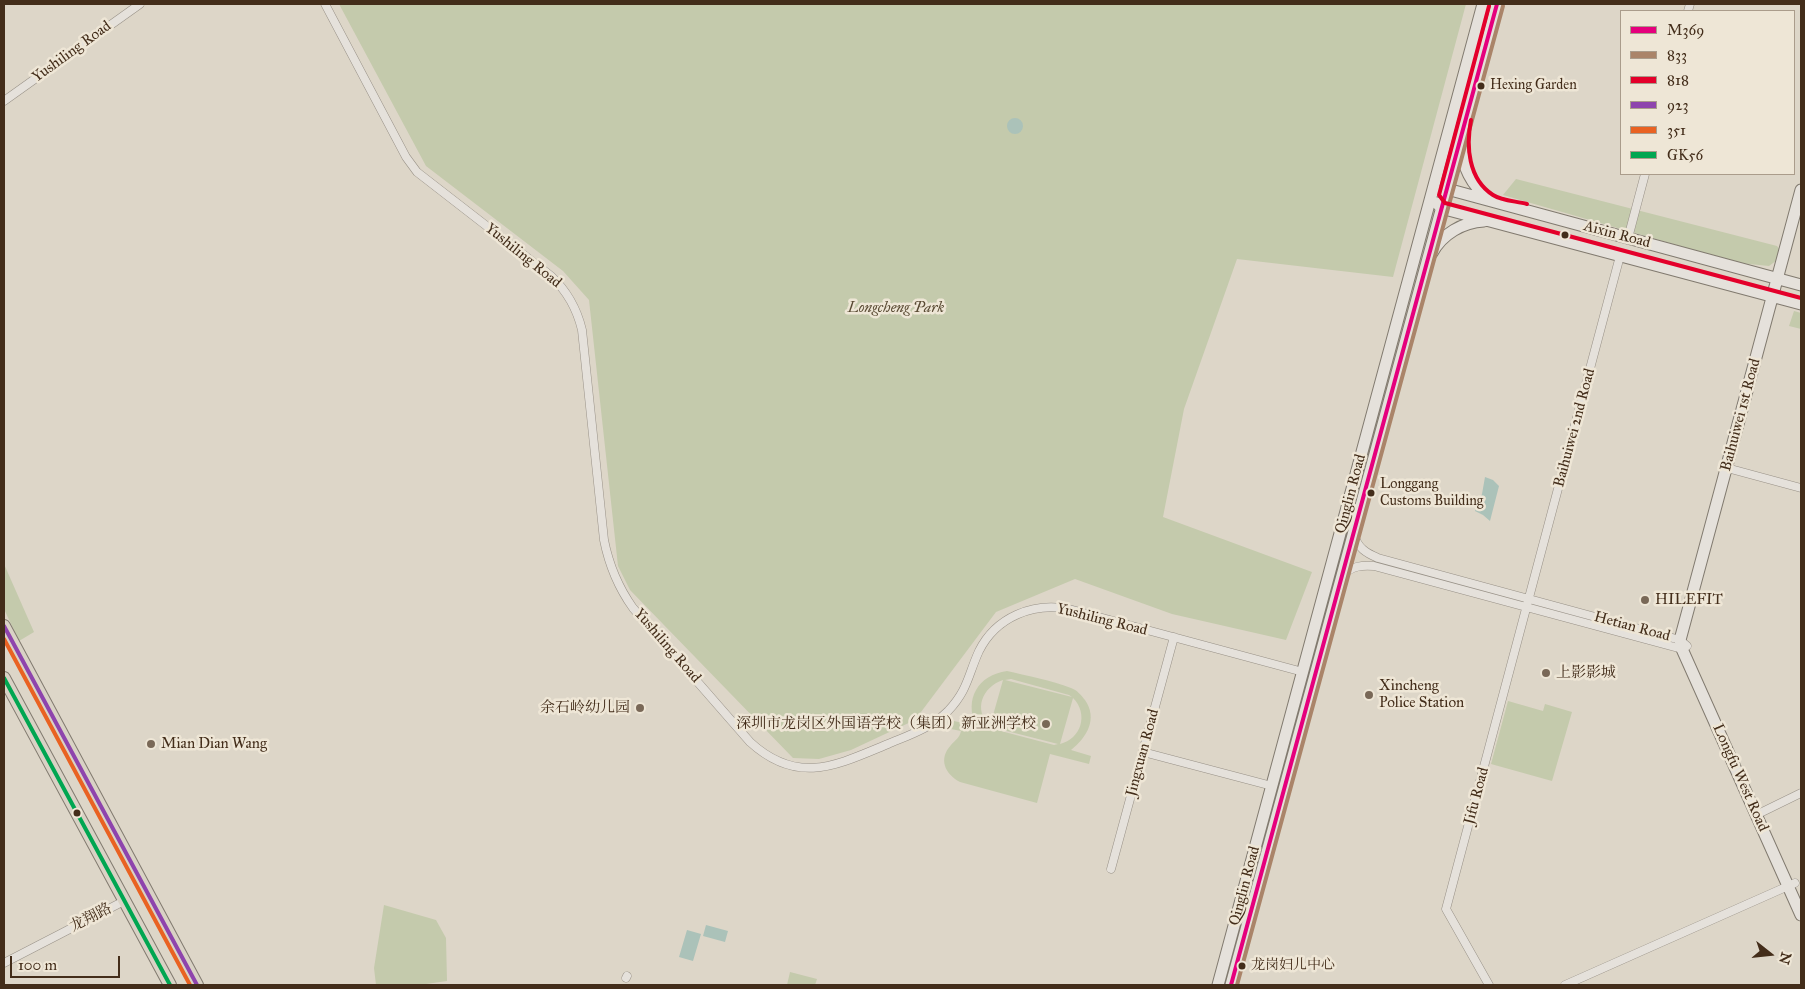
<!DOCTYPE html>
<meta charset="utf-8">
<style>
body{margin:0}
#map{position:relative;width:1805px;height:989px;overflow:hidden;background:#ddd6c8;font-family:"IM FELL Great Primer",serif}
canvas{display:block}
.frame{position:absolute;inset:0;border:5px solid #432d1a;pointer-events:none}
.legend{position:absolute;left:1620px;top:10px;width:175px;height:165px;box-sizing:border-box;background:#eee6d6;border:1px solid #aa9c8b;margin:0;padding:6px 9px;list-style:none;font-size:15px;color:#432d1a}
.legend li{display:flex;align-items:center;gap:10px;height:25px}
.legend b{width:25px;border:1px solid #aa9c8b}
.north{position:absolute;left:1745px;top:929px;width:50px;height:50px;-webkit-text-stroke:4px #eee6d6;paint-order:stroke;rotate:106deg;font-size:14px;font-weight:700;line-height:20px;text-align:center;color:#432d1a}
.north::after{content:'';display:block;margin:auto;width:18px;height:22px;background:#432d1a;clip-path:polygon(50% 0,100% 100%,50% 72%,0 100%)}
.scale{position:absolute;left:10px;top:956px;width:110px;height:22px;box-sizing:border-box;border:2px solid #432d1a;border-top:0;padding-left:6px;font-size:15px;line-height:18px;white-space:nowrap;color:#432d1a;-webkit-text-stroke:4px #eee6d6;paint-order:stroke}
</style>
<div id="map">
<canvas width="1805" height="989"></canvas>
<div class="frame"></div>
<ul class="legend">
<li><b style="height:6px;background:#e5007d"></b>M369</li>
<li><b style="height:6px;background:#aa8469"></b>833</li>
<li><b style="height:6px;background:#e4002b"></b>818</li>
<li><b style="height:6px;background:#8e44ad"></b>923</li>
<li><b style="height:6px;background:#e96222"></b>351</li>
<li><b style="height:6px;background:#00a651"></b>GK56</li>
</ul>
<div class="north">N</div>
<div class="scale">100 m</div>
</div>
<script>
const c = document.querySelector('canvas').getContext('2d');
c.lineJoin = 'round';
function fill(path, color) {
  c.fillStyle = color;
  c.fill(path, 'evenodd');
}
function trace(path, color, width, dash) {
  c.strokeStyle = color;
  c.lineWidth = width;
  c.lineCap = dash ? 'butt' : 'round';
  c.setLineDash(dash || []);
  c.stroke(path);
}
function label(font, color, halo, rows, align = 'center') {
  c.font = font + ' "IM FELL Great Primer","Noto Serif SC",serif';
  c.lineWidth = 5;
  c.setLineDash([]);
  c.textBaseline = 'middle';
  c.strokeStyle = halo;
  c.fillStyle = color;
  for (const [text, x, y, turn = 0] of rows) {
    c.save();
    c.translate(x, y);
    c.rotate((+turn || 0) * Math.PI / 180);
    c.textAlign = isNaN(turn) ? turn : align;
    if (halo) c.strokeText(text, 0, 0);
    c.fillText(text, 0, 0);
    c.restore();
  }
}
const green = new Path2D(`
 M339,4h1127l-73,273 -156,-18 -53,150 -21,108 149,55 -26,68 -114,-26 -97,-35 -79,33 -81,108 -64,30 -32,9 -26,-1 -163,-168 -12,-24 -29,-266 -26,-29 -137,-105z
 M1516,179l261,67 7,9 -15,11 -30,-3 -236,-68z
 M1794,311l7,2v16l-12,-3z
 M4,564l30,68 -15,9 -15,-32z
 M1007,671c21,5 44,9 64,17 6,2 10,7 14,12 13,19 2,37 -14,50l20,6 -2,8 -39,-10 -13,49 -77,-21c-15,-8 -22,-23 -9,-37 5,-6 8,-6 10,-14l-10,-2 3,-8 22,5c-12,-27 2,-51 31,-55zM1011,679l58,16 3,2 -67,-17zM1003,680l-13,46c-17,-16 -8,-39 13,-46zM1073,698c16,16 8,41 -13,46zM990,727h1l67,17 -4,1 -57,-15z
 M1508,701l35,10 2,-7 27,8 -20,69 -61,-17z
 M384,905l52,15 10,18 1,43 -28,4h-43l-2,-17z
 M790,972l27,7 -2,6h-28z`);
const water = new Path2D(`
 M1007 126a8 8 0 1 1 16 0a8 8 0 1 1-16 0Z
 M1485,477l8,3 6,6 -9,35 -7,-6 -8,-4 7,-17z
 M706,925l22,6 -3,11 -22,-6z
 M687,930l14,4 -8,27 -14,-4z`);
const street = new Path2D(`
 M325,4l81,153 11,15 134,104c16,15 26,33 31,54l22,210c5,25 14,47 29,68l117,134c48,44 87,23 138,2 21,-9 43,-16 60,-33 20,-21 20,-36 31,-60 17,-34 54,-49 90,-42l234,63
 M1688,11l2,-7
 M4,101l136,-97
 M1628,238l17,-64
 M1727,468l74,20
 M1343,575c9,-9 19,-10 31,-9l308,83 5,-3 -7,-6 -302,-82c-12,-5 -20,-10 -24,-23
 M1398,700h3
 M1143,752l129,34
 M1756,815l45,-22
 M1111,869l63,-232
 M4,963l120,-62
 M626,978l1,-2
 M1489,985l-43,-76 174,-653
 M1565,985l230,-102`);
const secondary = new Path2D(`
 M1462,143c-1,23 10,43 28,57
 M1801,190l-121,450 2,9 119,266
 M1441,192l6,-3 354,96
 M1437,203l4,5 360,96
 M1432,253c10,-19 31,-31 52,-32
 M1218,985l265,-981
 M1231,985l266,-981`);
const primary = new Path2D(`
 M4,626l193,359
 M4,678l166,307`);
const bus1 = new Path2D(`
 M1231,985l266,-981`);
const bus2 = new Path2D(`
 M1237,985l266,-979`);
const bus3 = new Path2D(`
 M1489,6l-50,189 6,8 356,95
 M1471,120c-5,26 -3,59 22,75 9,6 23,6 34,9`);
const bus4 = new Path2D(`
 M4,626l193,359`);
const bus5 = new Path2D(`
 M4,639l186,346`);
const bus6 = new Path2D(`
 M4,678l166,307`);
const markers = [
 [1481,86,4.5,"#432d1a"],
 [1565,235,4.5,"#432d1a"],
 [1371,493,4.5,"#432d1a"],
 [1645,600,5,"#796857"],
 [1546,673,5,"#796857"],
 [1369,695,5,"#796857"],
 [640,708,5,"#796857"],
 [1046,724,5,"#796857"],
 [151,744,5,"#796857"],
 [77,813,4.5,"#432d1a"],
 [1242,966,4.5,"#432d1a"]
];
const busNames = [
 ["Hexing Garden",1490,86],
 ["Longgang",1380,485],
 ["Customs Building",1380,502],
 ["龙岗妇儿中心",1251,966]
];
const streetNames = [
 ["Yushiling Road",72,52,-36],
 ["Aixin Road",1617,235,15],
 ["Yushiling Road",523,256,39],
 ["Baihuiwei 1st Road",1741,415,-75],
 ["Baihuiwei 2nd Road",1575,428,-75],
 ["Qinglin Road",1351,494,-75],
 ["Yushiling Road",1102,620,14],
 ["Hetian Road",1632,627,15],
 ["Yushiling Road",667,646,49],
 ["Jingxuan Road",1143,753,-75],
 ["Longfu West Road",1740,778,66],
 ["Jifu Road",1477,796,-75],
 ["Qinglin Road",1245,886,-75],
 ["龙翔路",91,918,-27]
];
const parkNames = [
 ["Longcheng Park",896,308]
];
const poiNames = [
 ["HILEFIT",1655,600],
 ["上影影城",1556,673],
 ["Xincheng",1379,686],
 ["Police Station",1379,703],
 ["余石岭幼儿园",630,708,"right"],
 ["深圳市龙岗区外国语学校（集团）新亚洲学校",1036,724,"right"],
 ["Mian Dian Wang",161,744]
];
fill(green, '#c4caac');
fill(water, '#abc2b9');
trace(street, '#989187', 9);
trace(secondary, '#817a6f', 13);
trace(primary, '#817a6f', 14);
trace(street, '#e5e1db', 8);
trace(secondary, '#e5e1db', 11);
trace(primary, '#d9d2c5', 12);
trace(bus1, '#e5007d', 4);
trace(bus2, '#aa8469', 4);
trace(bus3, '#e4002b', 4);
trace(bus4, '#8e44ad', 4);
trace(bus5, '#e96222', 4);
trace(bus6, '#00a651', 4);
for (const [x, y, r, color] of markers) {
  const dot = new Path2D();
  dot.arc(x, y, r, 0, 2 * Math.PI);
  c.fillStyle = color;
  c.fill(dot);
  trace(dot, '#eee6d6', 2);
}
label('14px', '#432d1a', '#eee6d6', busNames, 'left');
label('15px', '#432d1a', '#eee6d6', streetNames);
label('italic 15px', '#594a33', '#eee6d6', parkNames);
label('15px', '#432d1a', '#eee6d6', poiNames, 'left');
</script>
